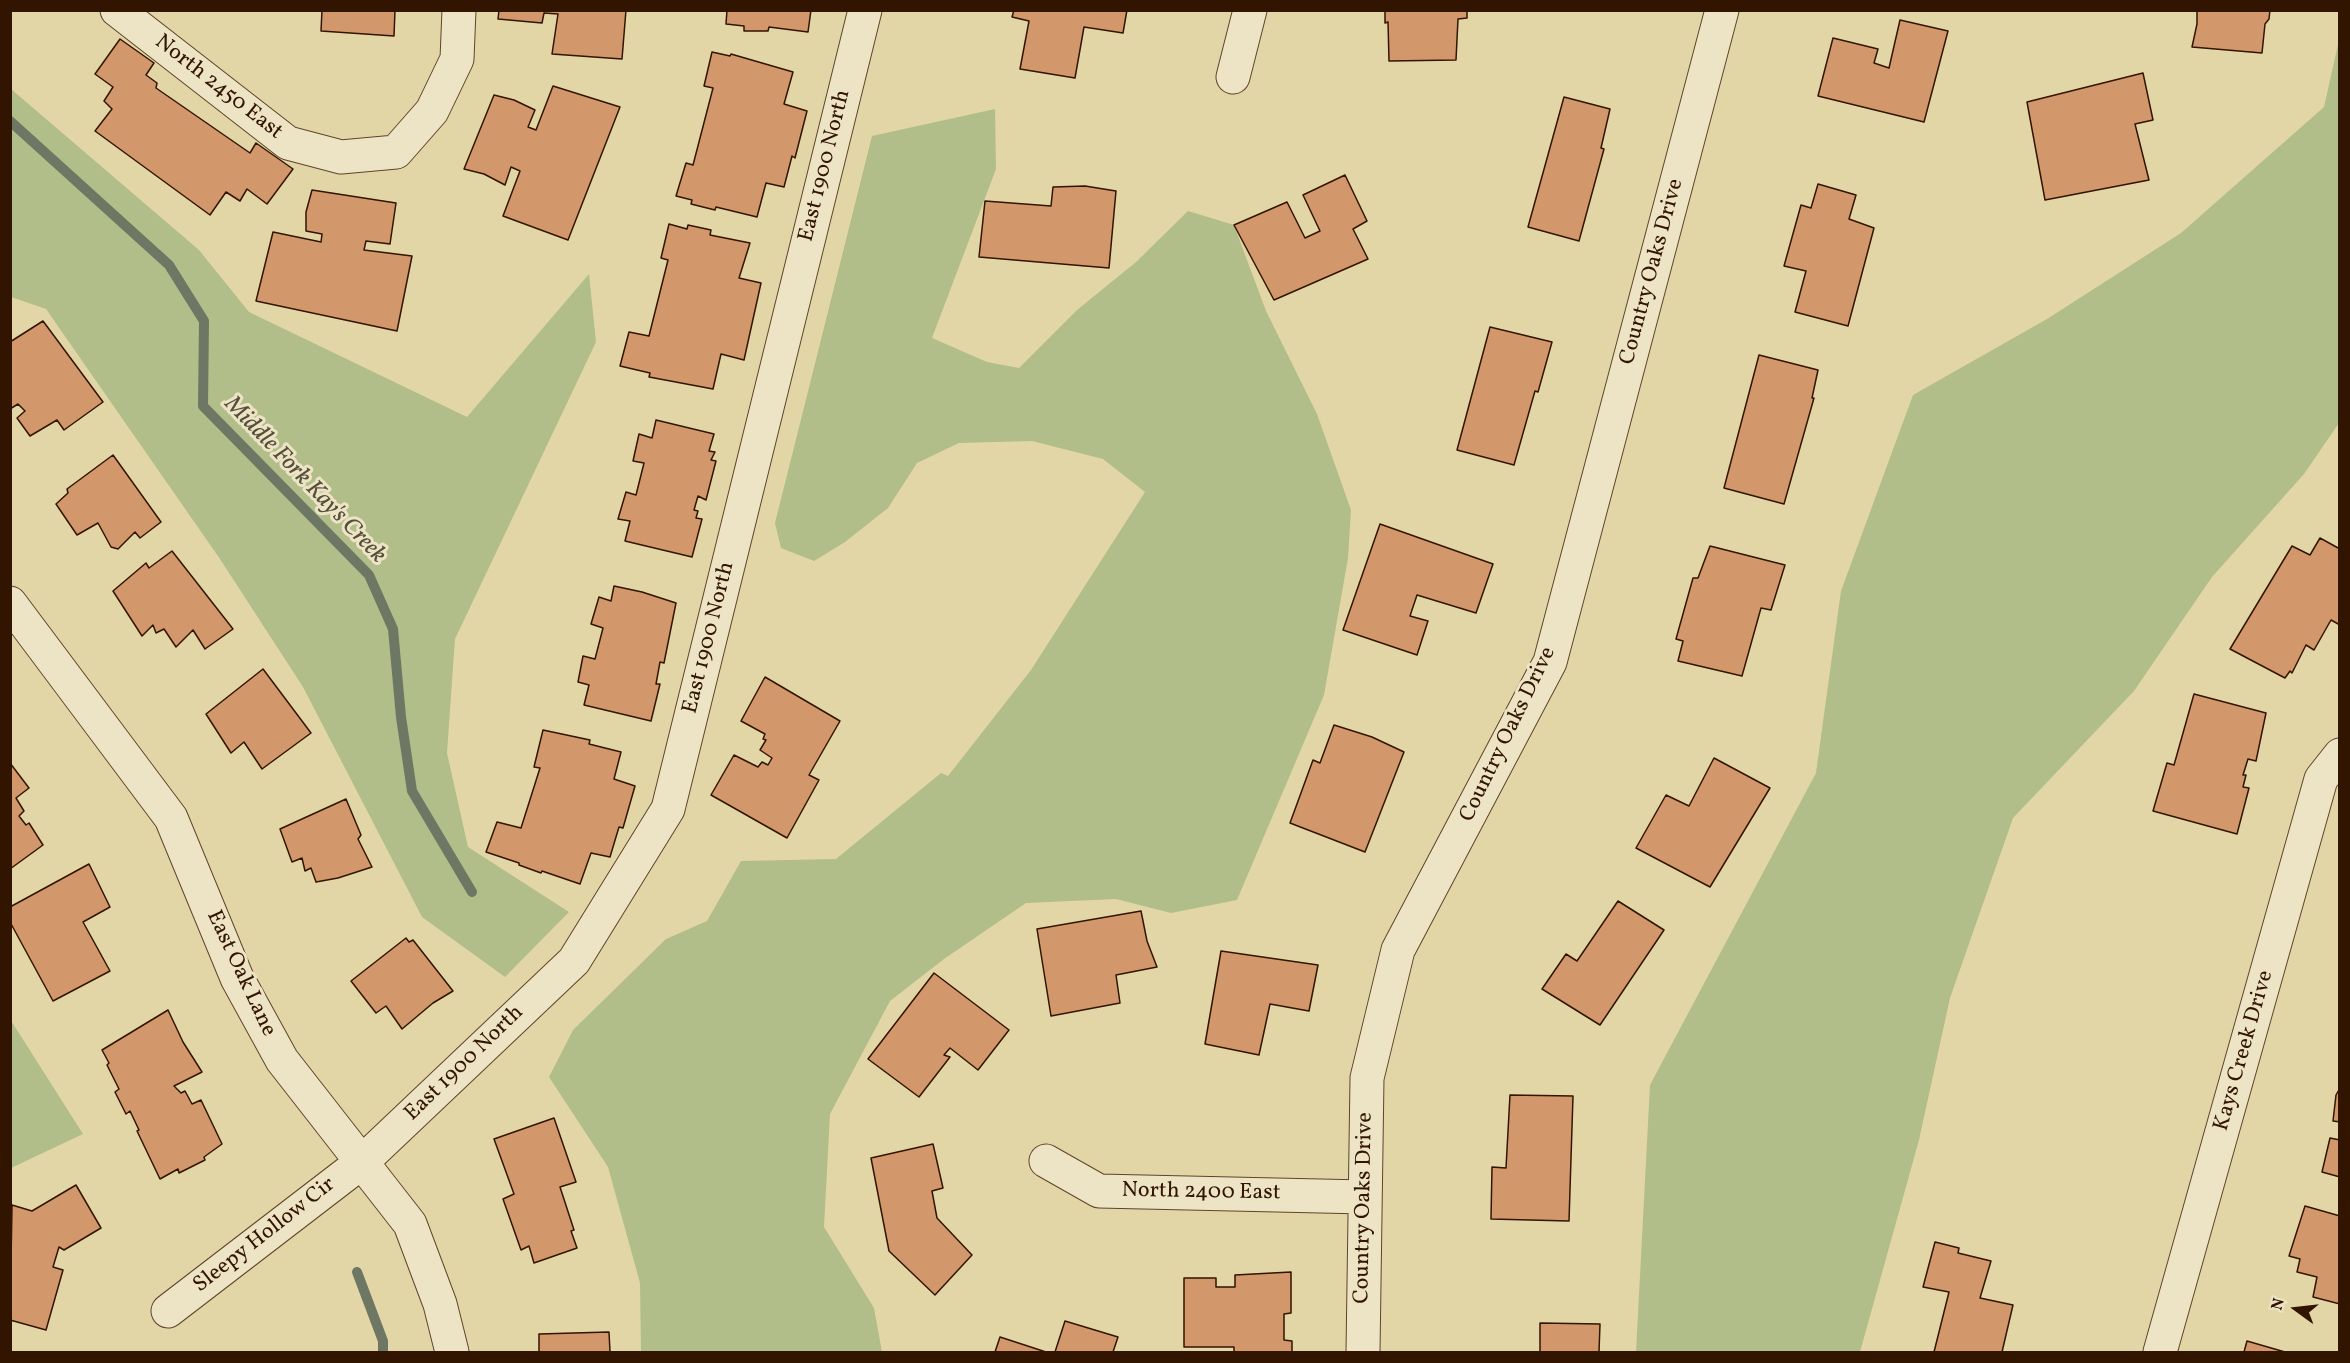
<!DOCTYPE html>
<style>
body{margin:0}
#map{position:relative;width:2350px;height:1363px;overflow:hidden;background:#e3d6a6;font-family:Vollkorn,serif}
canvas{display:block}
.frame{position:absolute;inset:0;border:12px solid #321501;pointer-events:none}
.north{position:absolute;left:2266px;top:1279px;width:60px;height:60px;-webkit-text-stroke:4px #ede4c5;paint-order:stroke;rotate:285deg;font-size:16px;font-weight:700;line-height:24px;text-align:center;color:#321501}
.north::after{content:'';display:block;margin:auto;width:21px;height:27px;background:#321501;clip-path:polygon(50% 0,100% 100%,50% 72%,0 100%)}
</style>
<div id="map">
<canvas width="2350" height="1363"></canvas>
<div class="frame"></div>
<div class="north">N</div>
</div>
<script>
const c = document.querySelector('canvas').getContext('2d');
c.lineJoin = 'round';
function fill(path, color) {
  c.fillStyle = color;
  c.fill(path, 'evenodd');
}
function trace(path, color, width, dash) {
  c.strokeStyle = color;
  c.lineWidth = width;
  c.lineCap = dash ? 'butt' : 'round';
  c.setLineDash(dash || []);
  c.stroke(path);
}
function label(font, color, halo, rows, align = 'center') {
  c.font = font + ' Vollkorn,serif';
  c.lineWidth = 6;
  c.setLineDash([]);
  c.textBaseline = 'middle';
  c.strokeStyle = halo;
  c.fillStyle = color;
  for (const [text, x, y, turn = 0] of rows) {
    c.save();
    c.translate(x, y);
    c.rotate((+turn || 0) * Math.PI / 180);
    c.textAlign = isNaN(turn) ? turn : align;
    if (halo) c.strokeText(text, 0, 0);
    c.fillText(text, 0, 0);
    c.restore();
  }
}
const green = new Path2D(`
 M2339,40v383l-35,51 -92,103 -78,114 -121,127 -63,180 -31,142 -59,212h-224l14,-267 166,-312 25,-182 72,-196 134,-76 134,-86 143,-126z
 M11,89l188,161 50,62 218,105 122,-143 7,68 -141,297 -8,114 21,94 101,65 -64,65 -83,-60 -119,-230 -83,-128 -174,-250 -35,-12z
 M995,109l1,60 -64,169 55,24 32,6 58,-58 59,-48 52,-51 46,14 32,86 51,103 34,96 -3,48 -24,137 -87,205 -66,13 -55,-14 -90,4 -82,56 -54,42 -60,113 -6,113 50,81 8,44h-241l-1,-69 -32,-116 -59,-90 24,-47 93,-91 41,-18 34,-60 95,-2 105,-86 7,3 83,-106 114,-178 -42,-33 -71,-18 -73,2 -42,20 -29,45 -43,34 -31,19 -33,-13 -6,-25 97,-387z
 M10,1019l73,115 -72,34h-1z`);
const stream = new Path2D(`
 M10,121l159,144 35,56 -1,85 166,169 24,54 8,88 11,74 60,101
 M357,1272l26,69v11`);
const building = new Path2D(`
 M322,10h73l-1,26 -73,-5z
 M499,10h127l-4,49 -70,-5 6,-40 -14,-1 -2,10 -44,-4z
 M727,10h84l-3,22 -39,-5 -1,4h-24v-5l-18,-2z
 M1014,10h113l-4,23 -39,-6 -9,51 -55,-9 9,-48 -17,-4z
 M1385,10h82v8l-9,1 -2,41 -67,1 -1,-39 -3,1z
 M2197,10h73l-1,9 -4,5 -3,29 -70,-6 5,-23z
 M1900,20l48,11 -24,91 -106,-26 15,-58 45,11 -4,14 15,5z
 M120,39l34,24 -8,12 11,8 -1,5 94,65 6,-10 37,26 -26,35 -20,-15 -7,12 -14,-9 -16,23 -115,-84 17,-22 -8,-8 9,-14 -18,-13z
 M712,52l18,4 1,-2 62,18 -9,32 23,7 -12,47 -3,-2 -8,31 -18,-4 -9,34 -41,-10 -1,3 -24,-6 1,-4 -16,-4 10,-33 7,2 20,-77 -9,-2z
 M2143,73l10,47 -18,4 14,56 -104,20 -18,-98z
 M553,86l67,21 -52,133 -65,-24 17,-45 -9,-4 -6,18 -21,-11 -20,-5 30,-74 20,5 21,10 -7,17 8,3z
 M1564,97l46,12 -9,39 3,1 -25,92 -51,-14z
 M1345,175l22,46 -14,8 15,30 -94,41 -40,-75 53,-23 18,36 15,-7 -17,-36z
 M1818,184l38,11 -7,24 25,9 -26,98 -53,-14 11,-41 -22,-5 17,-61 10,3z
 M1085,186l31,5 -7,77 -130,-11 6,-56 66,5 2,-19z
 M312,190l84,13 -6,41 -24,-3 -2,9 48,6 -15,75 -141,-30 17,-69 48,10 1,-8 -16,-3v-19z
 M669,224l18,5 1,-4 23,5 -1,5 40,8 -11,35 22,5 -17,77 -23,-6 -8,35 -64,-12 1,-4 -30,-7 9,-34 20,4 19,-76 -7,-2z
 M43,321l60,81 -39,28 -7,-10 -27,16 -13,-18 8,-7 -7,-7 -8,5v-67z
 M1490,327l62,15 -14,50 -3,-1 -21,74 -57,-15z
 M1759,355l59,15 -6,28h2l-30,106 -60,-16z
 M656,420l58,14 -5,17 6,1 -4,8 5,1 -10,39 -8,-4 -4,14 4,1 -2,7 6,1 -10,38 -67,-16 5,-20 -12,-2 8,-27 10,3 8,-32 -11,-2 6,-27 13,4z
 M113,455l48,67 -21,16 -5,-6 -17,17 -7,-2 -13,-24 -21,12 -21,-31 12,-11 -1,-4z
 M1380,524l113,40 -17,49 -59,-18 -7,21 18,5 -11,34 -74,-25z
 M2320,538l20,11v76l-9,-5 -17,30 -8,-5 -14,28 -2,-2 -5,7 -55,-29 62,-103 18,9z
 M1710,546l75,19 -14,45 -10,-2 -19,68 -64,-15 5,-20 -7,-2 17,-61h5z
 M172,551l61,78 -28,20 -12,-19 -17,17 -12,-18 -8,4 -3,-8 -11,11 -29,-45 33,-28 3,5z
 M614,586l28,6 34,11 -12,60 -4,-1 -4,22h4l-9,37 -67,-16 5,-20 -11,-3 5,-26 12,3 8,-31 -12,-4 8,-27 12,4z
 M263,669l48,64 -49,36 -18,-27 -13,11 -25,-39z
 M765,677l75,44 -31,54 10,5 -32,58 -76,-43 23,-40 24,12 4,-5 6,3 4,-7 -12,-8 6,-10 -3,-1 2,-5 -24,-13z
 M2194,694l72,19 -10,48 -8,-2 -5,16h3l-3,12 6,1 -12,46 -84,-23 14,-48 7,2z
 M1334,725l38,12 32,15 -39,100 -75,-29 23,-63 7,3z
 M543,730l47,10 -1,4 32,8 -7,27 21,7 -12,42 -4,-1 -9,30 -19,-4 -11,31 -38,-13 -1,2 -22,-8v-2l-33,-11 11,-30 24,6 19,-60 -6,-1z
 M1714,758l56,30 -60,99 -74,-39 30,-53 23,11z
 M10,763l19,25 -13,10 8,13 -5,5 7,9 3,-2 14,22 -33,24z
 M346,799l15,36 -3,4 14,28 -34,11 -22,4 -5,-14 -6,3 -3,-13 -10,4 -12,-33z
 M89,864l21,43 -27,15 27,49 -57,30 -43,-79v-15z
 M1618,901l46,29 -64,95 -58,-36 24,-35 11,7z
 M1141,911l6,30 10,26 -41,8 4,28 -69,13 -14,-87z
 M406,938l3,4 4,-2 40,51 -20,12 -31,26 -16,-23 -10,7 -25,-32z
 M1221,951l97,14 -9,46 -39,-7 -11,51 -54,-11z
 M934,973l75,57 -31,40 -28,-22 -6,7 6,2 -31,40 -51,-38z
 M168,1010l15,32 19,30 -28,14 7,7 4,-2 7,13 9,-4 21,44 -18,13 1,3 -26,13 -1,-4 -18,10 -23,-48 2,-1 -9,-19 -4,3 -11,-22 4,-3 -12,-24 2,-2 -7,-13z
 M2340,1088v34l-7,-1 3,-26z
 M1510,1095l63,1 -4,125 -78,-2 1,-52 14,1z
 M554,1118l22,64 -16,5 14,43 -3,1 6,17 -43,15 -5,-17 -8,4 -18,-51 11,-5 -20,-55z
 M2330,1138l10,2v37l-18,-5z
 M933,1144l10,44 -11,3 5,27 35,37 -37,40 -46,-44 -18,-93z
 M76,1185l25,43 -37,22 -5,-3 -6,20 10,3 -17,60 -36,-10 2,-115 20,6z
 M2305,1206l35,10v88l-27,-7 4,-20 -20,-5 3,-13 -11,-3z
 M1935,1242l24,6 -1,5 33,8 -11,37 33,7 -11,47h-68l15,-60 -26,-5z
 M1291,1272v41l-7,1v26l8,1v11h-58v-5h-50v-69h32v9h19v-12z
 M1065,1321l53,16 -5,15h-58z
 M1540,1323l60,1 -1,28h-59z
 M609,1332l1,20h-71v-18z
 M1000,1337l46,15h-51z
 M2247,1341l38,11h-41z`);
const minor = new Path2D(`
 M117,10l171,133 53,14 55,-5 36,-41 25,-52 2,-49
 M1233,77l17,-67
 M10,603l161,215 66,160 45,82 128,164 30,80 12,48
 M1046,1161l53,30 266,6
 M168,1311l194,-149 212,-201 94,-152 197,-799
 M1363,1352l4,-274 31,-128 152,-288 172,-652
 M2160,1352l161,-573 19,-24`);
const streetNames = [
 ["North 2450 East",218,88,38],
 ["East 1900 North",826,166,-76],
 ["Country Oaks Drive",1653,272,-75],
 ["East 1900 North",710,638,-76],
 ["Country Oaks Drive",1509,735,-64],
 ["East Oak Lane",240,974,65],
 ["Kays Creek Drive",2245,1051,-74],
 ["East 1900 North",465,1064,-44],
 ["North 2400 East",1201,1193,1],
 ["Country Oaks Drive",1365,1208,-89],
 ["Sleepy Hollow Cir",265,1236,-38]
];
const waterNames = [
 ["Middle Fork Kay's Creek",304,481,46]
];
fill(green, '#b1be89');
trace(stream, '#6e7763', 10);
fill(building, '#d3976c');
trace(building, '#321501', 1.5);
trace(minor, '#5e452a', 35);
trace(minor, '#ede4c5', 33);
label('22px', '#321501', '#ede4c5', streetNames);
label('italic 24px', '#554e3a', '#ede4c5', waterNames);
</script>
